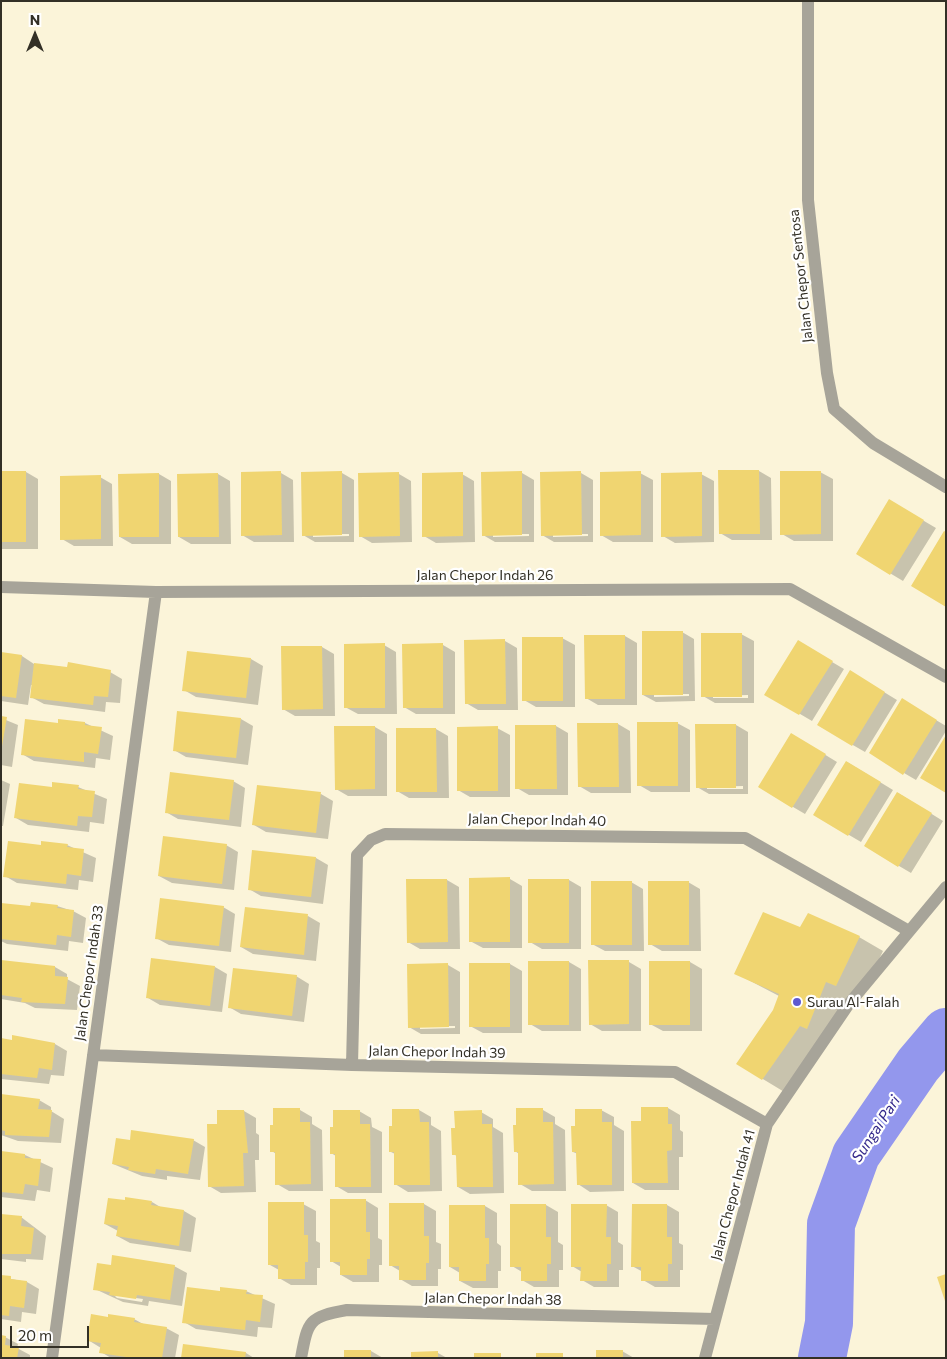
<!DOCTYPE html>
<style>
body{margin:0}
#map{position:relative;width:947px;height:1359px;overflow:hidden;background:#fbf4d9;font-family:Commissioner,sans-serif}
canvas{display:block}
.frame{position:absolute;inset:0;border:2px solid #333026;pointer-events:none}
.north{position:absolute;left:10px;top:10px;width:50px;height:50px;-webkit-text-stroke:4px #fff;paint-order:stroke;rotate:0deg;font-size:14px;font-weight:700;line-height:20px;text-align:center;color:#333026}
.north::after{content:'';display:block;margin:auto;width:18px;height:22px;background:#333026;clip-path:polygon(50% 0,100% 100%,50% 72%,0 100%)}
.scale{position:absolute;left:10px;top:1326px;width:79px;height:22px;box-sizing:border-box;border:2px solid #333026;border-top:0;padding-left:6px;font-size:15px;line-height:18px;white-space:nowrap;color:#333026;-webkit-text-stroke:4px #fff;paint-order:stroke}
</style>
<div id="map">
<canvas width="947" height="1359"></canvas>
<div class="frame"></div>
<div class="north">N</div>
<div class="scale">20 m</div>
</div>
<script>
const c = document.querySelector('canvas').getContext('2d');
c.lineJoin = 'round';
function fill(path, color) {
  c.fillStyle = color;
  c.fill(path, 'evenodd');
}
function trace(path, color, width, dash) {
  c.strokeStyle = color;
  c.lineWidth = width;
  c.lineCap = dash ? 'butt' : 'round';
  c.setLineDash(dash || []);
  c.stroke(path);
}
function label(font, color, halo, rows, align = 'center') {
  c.font = font + ' Commissioner,sans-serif';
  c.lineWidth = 4.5;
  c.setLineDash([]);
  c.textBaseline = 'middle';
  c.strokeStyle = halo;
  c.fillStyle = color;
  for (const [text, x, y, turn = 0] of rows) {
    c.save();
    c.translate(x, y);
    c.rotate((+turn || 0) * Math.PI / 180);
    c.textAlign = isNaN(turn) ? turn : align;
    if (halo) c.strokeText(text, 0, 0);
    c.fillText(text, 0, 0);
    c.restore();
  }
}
const shadow = new Path2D(`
 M759,471l12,7 1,62h-40l-12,-7z
 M1,472h25l12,7v70h-37z
 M820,472l13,7v62h-39l-12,-7z
 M242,473h39l12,7 1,62h-40l-12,-7z
 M342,473l12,7v62h-39l-12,-7zM313,534h36v2l-36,1z
 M522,473l12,7v62h-39l-12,-7zM493,534h36v2l-36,1z
 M581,473l12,7v62h-39l-12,-7zM553,534h35v2l-35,1z
 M640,473l13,7v62h-40l-12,-7z
 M159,474l12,7v63h-39l-12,-7z
 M218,474l12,7 1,63h-40l-12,-7z
 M359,474h40l12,7 1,61 -40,1 -12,-7z
 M462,474l12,7 1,61 -39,1 -12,-7z
 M701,474l13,7v61l-39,1 -12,-7z
 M100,477l12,7 1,62h-39l-12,-7z
 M890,501l46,27 -33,53 -45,-27z
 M682,632l12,7 1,62 -39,1 -13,-7zM654,694h35v2l-35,1z
 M741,634l13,7v62h-39l-12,-7zM748,695v3h-35v-2z
 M625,636l12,7v62h-39l-12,-7z
 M562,638l13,7v62h-39l-12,-7z
 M505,641l12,7 1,62h-40l-12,-7z
 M798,642l46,27 -32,52 -46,-27z
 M384,645l12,7 1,62h-39l-13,-7z
 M443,645l12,7v62h-39l-12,-7z
 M322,647l12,7 1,62h-40l-12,-7z
 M1,653l21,3 12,8 76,8 12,7 -2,24 -14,-1 -1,10 -61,-8 -13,-7 2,-12h-2l-3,20 -27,-4z
 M251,659l12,7 -5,39 -62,-8 -12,-7z
 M851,672l46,28 -32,52 -47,-27z
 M914,707l32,19v5l-30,49 -12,-7z
 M1,718l17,7 -6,42 -11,-2z
 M241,719l12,7 -5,39 -62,-8 -12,-7z
 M85,723l28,13 -3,24 -14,-2 -1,10 -61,-7 -12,-7 37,-29z
 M677,723l13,7v62h-39l-12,-7z
 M618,724l12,7 1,62h-40l-12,-7z
 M736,725l12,7v62h-39l-12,-7zM743,786v3h-36v-2z
 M556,726l12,7v62h-39l-12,-7z
 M375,727l12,7v62h-39l-12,-7z
 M497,728l13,7v62h-40l-12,-7z
 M436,729l12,7 1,62h-40l-12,-7z
 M791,734l46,28 -32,52 -46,-27z
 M847,762l46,28 -32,52 -46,-27z
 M1,780l9,4 -7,42h-2z
 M233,781l12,7 -4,39 -63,-8 -12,-7z
 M78,787l29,12 -3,25 -14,-2 -1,10 -61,-7 -12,-7 37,-30z
 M898,793l45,28 -32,52 -46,-27z
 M321,794l12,7 -5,38 -62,-7 -12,-7z
 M67,845l29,13 -3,24 -14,-2 -1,10 -61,-7 -12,-7 37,-29z
 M226,845l12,7 -4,38 -62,-7 -13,-7z
 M316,858l12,7 -5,39 -62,-8 -12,-7z
 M510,879l12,7v62h-39l-13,-7z
 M447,880l12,7 1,62h-40l-12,-7z
 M569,880l12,7v62h-39l-12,-7z
 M631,882l12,7 1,62h-39l-13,-7z
 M688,882l12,7 1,62h-39l-12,-7z
 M1,904l31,4 25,-2 16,5 13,7 -3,25 -14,-2 -1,10 -61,-7 -6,-3z
 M223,907l12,7 -4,38 -62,-7 -13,-7z
 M308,916l12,7 -4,38 -63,-7 -12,-7z
 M800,929l59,8 24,14 -23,48 -74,94 -48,-29 36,-54 5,-14 -44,-23z
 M1,961l54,6 12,7v5l13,7 -3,24 -42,-2 -10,-5 -24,-4z
 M569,962l12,7v62h-39l-12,-7z
 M629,962l12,7v62h-39l-12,-7z
 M690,962l12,7v62h-39l-13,-7z
 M510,964l12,7v62h-39l-13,-7z
 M448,965l12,7v62h-39l-12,-7zM420,1026h35v2l-35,1z
 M215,967l12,7 -5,38 -62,-7 -12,-7z
 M296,976l13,8 -5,38 -63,-8 -12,-7z
 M13,1036l42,8 12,7 -3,25 -13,-1 -2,9 -48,-5v-39l12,1z
 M1,1095l38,5 12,7v4l13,8 -3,24 -43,-2 -17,-6z
 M668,1108l12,7v15l3,2v25h-4v33h-34l-12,-7 10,-61z
 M300,1110l12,7v7l10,6 1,61h-34l-12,-7 -1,-30 -4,-3z
 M419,1110l12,7v8l10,6 1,60 -34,1 -13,-8v-30l-4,-2z
 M517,1110h26l12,7v7l10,6 1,61h-34l-12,-7 -1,-30 -4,-3z
 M601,1110l13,7v8l10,6v60l-34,1 -12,-8v-30l-5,-2z
 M244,1111l12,7v15l3,2v25h-4l1,32 -35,1 -12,-7 9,-61z
 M359,1111l12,7 1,9 10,5v61h-34l-12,-7v-30l-5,-3z
 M481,1112l12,7v8l10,6 1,60 -34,1 -12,-7 -1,-31 -4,-2 3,-25z
 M193,1140l12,7 -5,33 -33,-4v4l-25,-4 -29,-12 18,-23z
 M1,1153l24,2 28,13 -3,24 -13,-2 -2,11 -34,-4z
 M365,1200l13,8v30l4,2v25h-3v17h-26l-12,-7v-8l-10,-6z
 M152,1202l10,6 22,3 12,7 -5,34 -61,-9 -13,-7 1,-5 -13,-7z
 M303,1204l13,7v30l4,2v25h-3v17h-26l-12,-7v-8l-9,-5z
 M390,1204h34l12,7v31l5,2v25h-3v17h-26l-12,-7v-8l-10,-6z
 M512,1205h34l12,7v30l5,3v25h-4v17h-25l-12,-7v-8l-10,-6z
 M606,1205l12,7v30l5,3v25h-4v17h-25l-12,-7v-8l-10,-6z
 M667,1205l12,7v31l4,2v25h-3v17h-25l-12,-7v-8l-11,-6z
 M485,1206l12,7v30l4,3v25h-3v17h-25l-13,-7v-8l-10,-6z
 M1,1215l20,2 25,19 -3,24 -17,-1v3l-25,-3z
 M174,1266l13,7 -5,33 -33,-5 -1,5 -25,-4 -28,-13 17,-22zM114,1295l29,4 -1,3 -25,-4z
 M1,1277l26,5 12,7 -3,25 -14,-2 -1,10 -20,-3z
 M246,1291l29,13 -3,24 -14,-1 -1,10 -61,-8 -12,-7 37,-30z
 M109,1318l25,1 11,6 21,3 13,7 -4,23h-64l-10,-6v-4l-13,-8z
 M5,1337l13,7 -1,4 13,7v3h-29z
 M345,1351h26l12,7h-37z
 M622,1351l12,7h-37z
 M246,1353l8,5h-71z
 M438,1353l9,5h-35z`);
const river = new Path2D(`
 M822,1358l7,-35 2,-99 25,-69 62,-90 28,-33`);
const building = new Path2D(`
 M718,470h41l1,64h-41z
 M1,471h25v71h-25z
 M281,471l1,64 -41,1v-64z
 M342,471v64l-40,1 -1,-64z
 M522,471v64l-40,1 -1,-64z
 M581,471l1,64 -41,1 -1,-64z
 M641,471v64l-41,1v-64z
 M780,471h41v63l-41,1z
 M399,472l1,64 -41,1 -1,-64z
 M463,472v64l-41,1v-64z
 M702,472v64l-41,1v-64z
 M159,473v64h-40l-1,-63z
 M218,473l1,64h-41l-1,-63z
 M101,475v64l-41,1v-64z
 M889,499l35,21 -34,55 -34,-21z
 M944,531l2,1v75l-35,-21z
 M642,631h41v64h-41z
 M701,633h41v64h-41z
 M584,635h41v64h-40z
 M522,637h41v64h-41z
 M505,639l1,65h-41l-1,-64z
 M798,640l35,21 -34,54 -35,-20z
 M385,643v65h-41v-64z
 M443,643v65h-40l-1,-64z
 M281,646h41l1,63 -41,1z
 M187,651l64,7 -5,40 -64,-7z
 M1,652l21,3 -6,43 -15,-2z
 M68,662l43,8 -3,27 -14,-1 -1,9 -63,-7 4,-35 33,4z
 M850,670l35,22 -33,54 -35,-21z
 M902,698l35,22 -34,55 -34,-22z
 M177,711l64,7 -5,40 -63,-7z
 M1,716l6,1 -5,29h-1z
 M25,719l33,4v-4l27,3v3l17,2 -4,27 -14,-2v10l-63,-7z
 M637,722h41v64h-41z
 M577,723h41l1,64h-41z
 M695,724h41v64h-40z
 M515,725h41l1,64h-42z
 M334,726h41v63l-40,1z
 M498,726v65h-41v-64z
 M396,728h40l1,64h-41z
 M791,733l35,21 -34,54 -34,-21z
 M946,735v58l-26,-15z
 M846,761l35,21 -33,54 -35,-21z
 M170,772l64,8 -5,40 -64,-7z
 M52,782l27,3 -1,4 17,2 -3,26 -14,-1 -1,10 -63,-8 5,-35 33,4z
 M257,785l64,7 -5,41 -64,-8z
 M897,792l35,21 -34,54 -34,-21z
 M163,836l64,8 -5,40 -64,-8z
 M8,841l33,4v-4l27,3 -1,3 17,2 -3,27 -14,-2 -1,10 -63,-7z
 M252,850l64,7 -5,40 -63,-7z
 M510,877v65h-41v-64z
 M406,879h41l1,63 -41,1z
 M528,879h41v64h-41z
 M591,881h41v64h-41z
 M648,881h41v64h-41z
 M160,898l64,8 -5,40 -64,-7z
 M31,902l27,3 -1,3 17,2 -3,27 -14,-2 -1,10 -55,-6v-36l29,3z
 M245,907l63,7 -4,41 -64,-8z
 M763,912l37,15 8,-14 52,23 -24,50 -10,-4 -19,47 -7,-3 -38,54 -26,-16 37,-54 6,-16 -45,-20z
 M151,958l64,8 -5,40 -64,-8z
 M1,960l54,6v10l13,1 -3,27 -44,-2 1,-4 -21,-3z
 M588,960h41v64l-40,1z
 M528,961h41v64h-41z
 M649,961h41v64h-41z
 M448,963l1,64 -41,1 -1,-64z
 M469,963h41v64h-41z
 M233,968l64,7 -5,41 -64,-8z
 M12,1035l43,8 -3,27 -13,-2 -2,10 -36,-4v-36l11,2z
 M1,1094l39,5 -2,10 14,1 -3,27 -44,-2v-4l-4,-1z
 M641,1107h27v17h4v26l-5,1 1,32h-36l-1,-62h10z
 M273,1108h27v14h10l1,62 -36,1v-33h-5v-27h3z
 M516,1108h27v14h10l1,62 -36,1v-33h-4l-1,-27h3z
 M392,1109h27l1,13h9l1,63h-36v-33h-5v-26h3z
 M575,1109h27v13h10v63h-35l-1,-33h-4l-1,-26h4z
 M217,1110h27l4,43h-5l1,33 -36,1 -1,-63h10z
 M333,1110h27v14h10l1,63h-36v-33h-5v-27h3z
 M482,1110v14h10l1,63h-36l-1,-32h-4l-1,-27h4l-1,-17z
 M131,1130l63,9 -6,35 -32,-5 -1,5 -27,-4 1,-3 -17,-3 4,-26 14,2z
 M1,1151l24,3v4l16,1 -3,27 -13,-2 -2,10 -22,-2z
 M125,1197l27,4 -1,4 33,5 -5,36 -63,-10 2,-10 -14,-2 4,-26 17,2z
 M330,1199h36v33h4v27h-3v16h-27v-13h-10z
 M268,1202h36v33h4v27h-3v17h-27v-14h-10z
 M389,1203h35v33h5v27h-3v17h-27v-14h-10z
 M510,1204h36v33h5v27h-4v17h-26v-14h-11z
 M571,1204h36l-1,33h5v27h-4v17h-27l1,-14h-10z
 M632,1204h35v33h5v27h-4v17h-27v-14h-10z
 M449,1205h36v33h4v26h-3v17h-27v-14h-10z
 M1,1214l21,2 -1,10 13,2 -3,26h-30z
 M112,1255l63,10 -5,35 -33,-5 -1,4 -27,-4 1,-3 -17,-2 4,-27 14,2z
 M946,1274v27h-1l-8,-24z
 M1,1275l10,1v3l16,2 -3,27 -14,-2 -1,10 -8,-1z
 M187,1287l33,4v-4l27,3 -1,4 17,1 -3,27 -14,-2 -1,10 -63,-7z
 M91,1314l17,3v-3l27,4 -1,4 33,5 -5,31h-29l-34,-5 2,-10 -14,-2z
 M1,1335l5,1 -1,9 14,2 -2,11h-16z
 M183,1344l63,8 -1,6h-64z
 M344,1350h27v8h-27z
 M596,1350h27v8h-27z
 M438,1351v7h-27v-6z
 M474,1353h27v5h-27z
 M536,1353h27v5h-27z`);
const street = new Path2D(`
 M808,1v199l19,173 7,36 39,34 73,44
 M1,587l155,5 634,-3 156,88
 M93,1055l259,10 323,7 92,52
 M352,1065l5,-210 14,-15 14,-6 360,4 164,93
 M52,1358l104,-766
 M301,1358c7,-38 8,-41 46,-48l368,9
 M705,1358l62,-234 81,-119 98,-118`);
const markers = [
 [797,1002,5,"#5e59d1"]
];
const streetNames = [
 ["Jalan Chepor Sentosa",801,276,-96],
 ["Jalan Chepor Indah 26",485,575],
 ["Jalan Chepor Indah 40",537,820,1],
 ["Jalan Chepor Indah 33",89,973,-82],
 ["Jalan Chepor Indah 39",437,1052,1],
 ["Jalan Chepor Indah 41",733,1195,-75],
 ["Jalan Chepor Indah 38",493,1299,1]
];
const poiNames = [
 ["Surau Al-Falah",807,1002]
];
const waterNames = [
 ["Sungai Pari",876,1129,-57]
];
fill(shadow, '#0003');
trace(river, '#9397ed', 48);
fill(building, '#f0d571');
trace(street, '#a7a499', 12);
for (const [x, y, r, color] of markers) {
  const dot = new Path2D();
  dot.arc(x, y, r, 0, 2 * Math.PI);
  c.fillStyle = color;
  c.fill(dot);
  trace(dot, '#fff', 2);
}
label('14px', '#333026', '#fff', streetNames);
label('14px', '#333026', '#fff', poiNames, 'left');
label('italic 15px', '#34298b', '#fff', waterNames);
</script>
